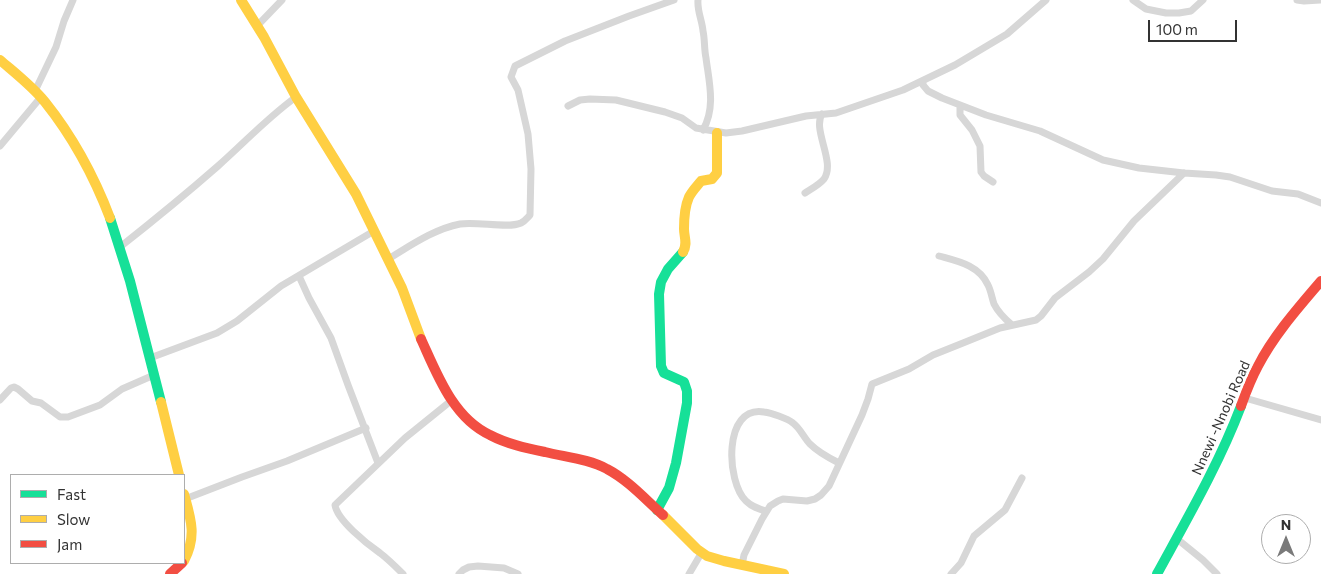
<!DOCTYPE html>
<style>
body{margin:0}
#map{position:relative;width:1321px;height:574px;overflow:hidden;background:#fff;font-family:Commissioner,sans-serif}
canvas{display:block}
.legend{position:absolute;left:10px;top:474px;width:175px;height:90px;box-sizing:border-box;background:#fff;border:1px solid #adadad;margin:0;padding:6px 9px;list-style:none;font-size:15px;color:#333}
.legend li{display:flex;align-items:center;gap:10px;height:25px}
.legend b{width:25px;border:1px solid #adadad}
.north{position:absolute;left:1261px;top:514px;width:50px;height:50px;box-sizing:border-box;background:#fff;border:1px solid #adadad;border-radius:50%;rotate:0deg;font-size:14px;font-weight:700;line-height:20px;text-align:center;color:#333}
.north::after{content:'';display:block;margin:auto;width:18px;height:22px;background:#7a7a7a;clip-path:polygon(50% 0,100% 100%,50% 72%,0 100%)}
.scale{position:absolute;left:1148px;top:20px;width:89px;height:22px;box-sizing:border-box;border:2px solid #333;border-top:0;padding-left:6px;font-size:15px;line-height:18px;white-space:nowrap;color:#333;-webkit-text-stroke:4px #fff;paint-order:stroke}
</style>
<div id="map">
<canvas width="1321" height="574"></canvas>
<ul class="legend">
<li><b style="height:6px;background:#16e098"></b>Fast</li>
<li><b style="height:6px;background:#ffcf43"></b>Slow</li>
<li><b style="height:6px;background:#f24e42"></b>Jam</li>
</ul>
<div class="north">N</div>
<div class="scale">100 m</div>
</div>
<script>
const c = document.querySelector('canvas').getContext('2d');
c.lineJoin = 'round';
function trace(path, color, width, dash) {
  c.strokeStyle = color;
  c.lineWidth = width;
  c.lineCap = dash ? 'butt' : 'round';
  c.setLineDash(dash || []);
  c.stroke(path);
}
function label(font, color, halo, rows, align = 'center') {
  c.font = font + ' Commissioner,sans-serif';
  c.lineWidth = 5;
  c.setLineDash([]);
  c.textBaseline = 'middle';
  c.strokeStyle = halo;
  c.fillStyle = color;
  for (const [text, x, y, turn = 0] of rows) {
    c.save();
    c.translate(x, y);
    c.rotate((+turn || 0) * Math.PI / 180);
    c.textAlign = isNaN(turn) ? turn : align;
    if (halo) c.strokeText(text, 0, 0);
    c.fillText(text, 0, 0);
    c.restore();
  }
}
const street = new Path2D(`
 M698,0c-1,11 4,20 5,31 2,9 1,18 3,27 3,24 10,49 -3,72
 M1133,0l13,9 20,4h13l12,-2 12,-11
 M1297,0l7,1 16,-1
 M257,26l25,-26
 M923,81v4l5,6 14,7 44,17 54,16 63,29 36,8 45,5 32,2 14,2 42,14 26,3 23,9
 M35,91l21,-44 8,-26 9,-21
 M960,105v10l12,15 8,16 1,26 3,4 9,6
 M568,106l12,-6 10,-1 26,1 49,12 17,6 14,10 30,5 16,-2 64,-15 30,-3 67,-23 52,-25 52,-31 39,-34
 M0,146l41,-49
 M805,193c6,-4 14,-8 19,-14 12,-17 -12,-49 -2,-65
 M120,247c33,-26 66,-53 98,-81 26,-23 49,-48 78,-69
 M939,256c18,5 40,9 49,29 3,6 4,13 6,19 4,8 11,15 18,21
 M388,259c22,-13 46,-30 72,-35 17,-3 48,5 61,-1 4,-2 6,-5 9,-8l1,-46 -3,-35 -10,-44 -7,-13 4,-11 50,-25 64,-25 45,-16
 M299,276l10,22 22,40 17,47 30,78
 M150,358l67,-25 20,-12 44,-35 93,-55
 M1245,398l76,22
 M0,400l11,-12 3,-1 4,2 14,12 9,2 19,14h8l32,-12 22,-16 32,-14
 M185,499l57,-22 45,-16 79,-33
 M766,511c-7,-2 -14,-4 -20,-10 -20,-19 -23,-96 18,-89 7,1 23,6 29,11 7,5 11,15 17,21 8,8 19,14 29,19
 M1176,538l27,22 14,14
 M742,565l2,-10 18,-36 8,-13 8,-5 5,-2 24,2 8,-2 6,-4 8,-9 33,-71 6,-16 4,-15 37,-15 24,-14 30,-12 37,-15 36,-8 5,-4 14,-18 34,-26 14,-13 31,-38 50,-48
 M403,574c-7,-7 -15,-15 -23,-21 -13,-9 -43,-33 -45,-48l70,-67 47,-38
 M459,574l4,-4 6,-3 9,-1 26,2 14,6
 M689,574l13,-22
 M951,574l10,-11 13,-27 31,-26 17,-32`);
const fast = new Path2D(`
 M110,218l20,63 31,121
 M657,510l12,-22 7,-25 11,-60v-12l-3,-9 -20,-9 -3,-7 -2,-72 2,-12 7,-13 15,-17
 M1157,574c30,-55 62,-110 84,-168`);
const slow = new Path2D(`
 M241,0l23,37 32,60 60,97 46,94 19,51
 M0,60c15,13 32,26 45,42 28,35 49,74 65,116
 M683,252c5,-8 1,-15 1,-23 0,-10 1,-23 5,-32 3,-6 8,-11 12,-16l11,-2 5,-6v-40
 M161,402l18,73
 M184,494c7,25 13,42 0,67
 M663,515l34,34 10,7 17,5 60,13`);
const jam = new Path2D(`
 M421,339c16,35 32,79 69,96 17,9 36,13 55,17 20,5 44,7 62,17 21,11 38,30 56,46
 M1241,406c5,-14 10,-27 17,-40 16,-31 40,-58 63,-85
 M170,574l12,-11`);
const streetNames = [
 ["Nnewi -Nnobi Road",1221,418,-66]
];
trace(street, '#d7d7d7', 7);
trace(fast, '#16e098', 10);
trace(slow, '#ffcf43', 10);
trace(jam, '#f24e42', 10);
label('14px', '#333', '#fff', streetNames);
</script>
